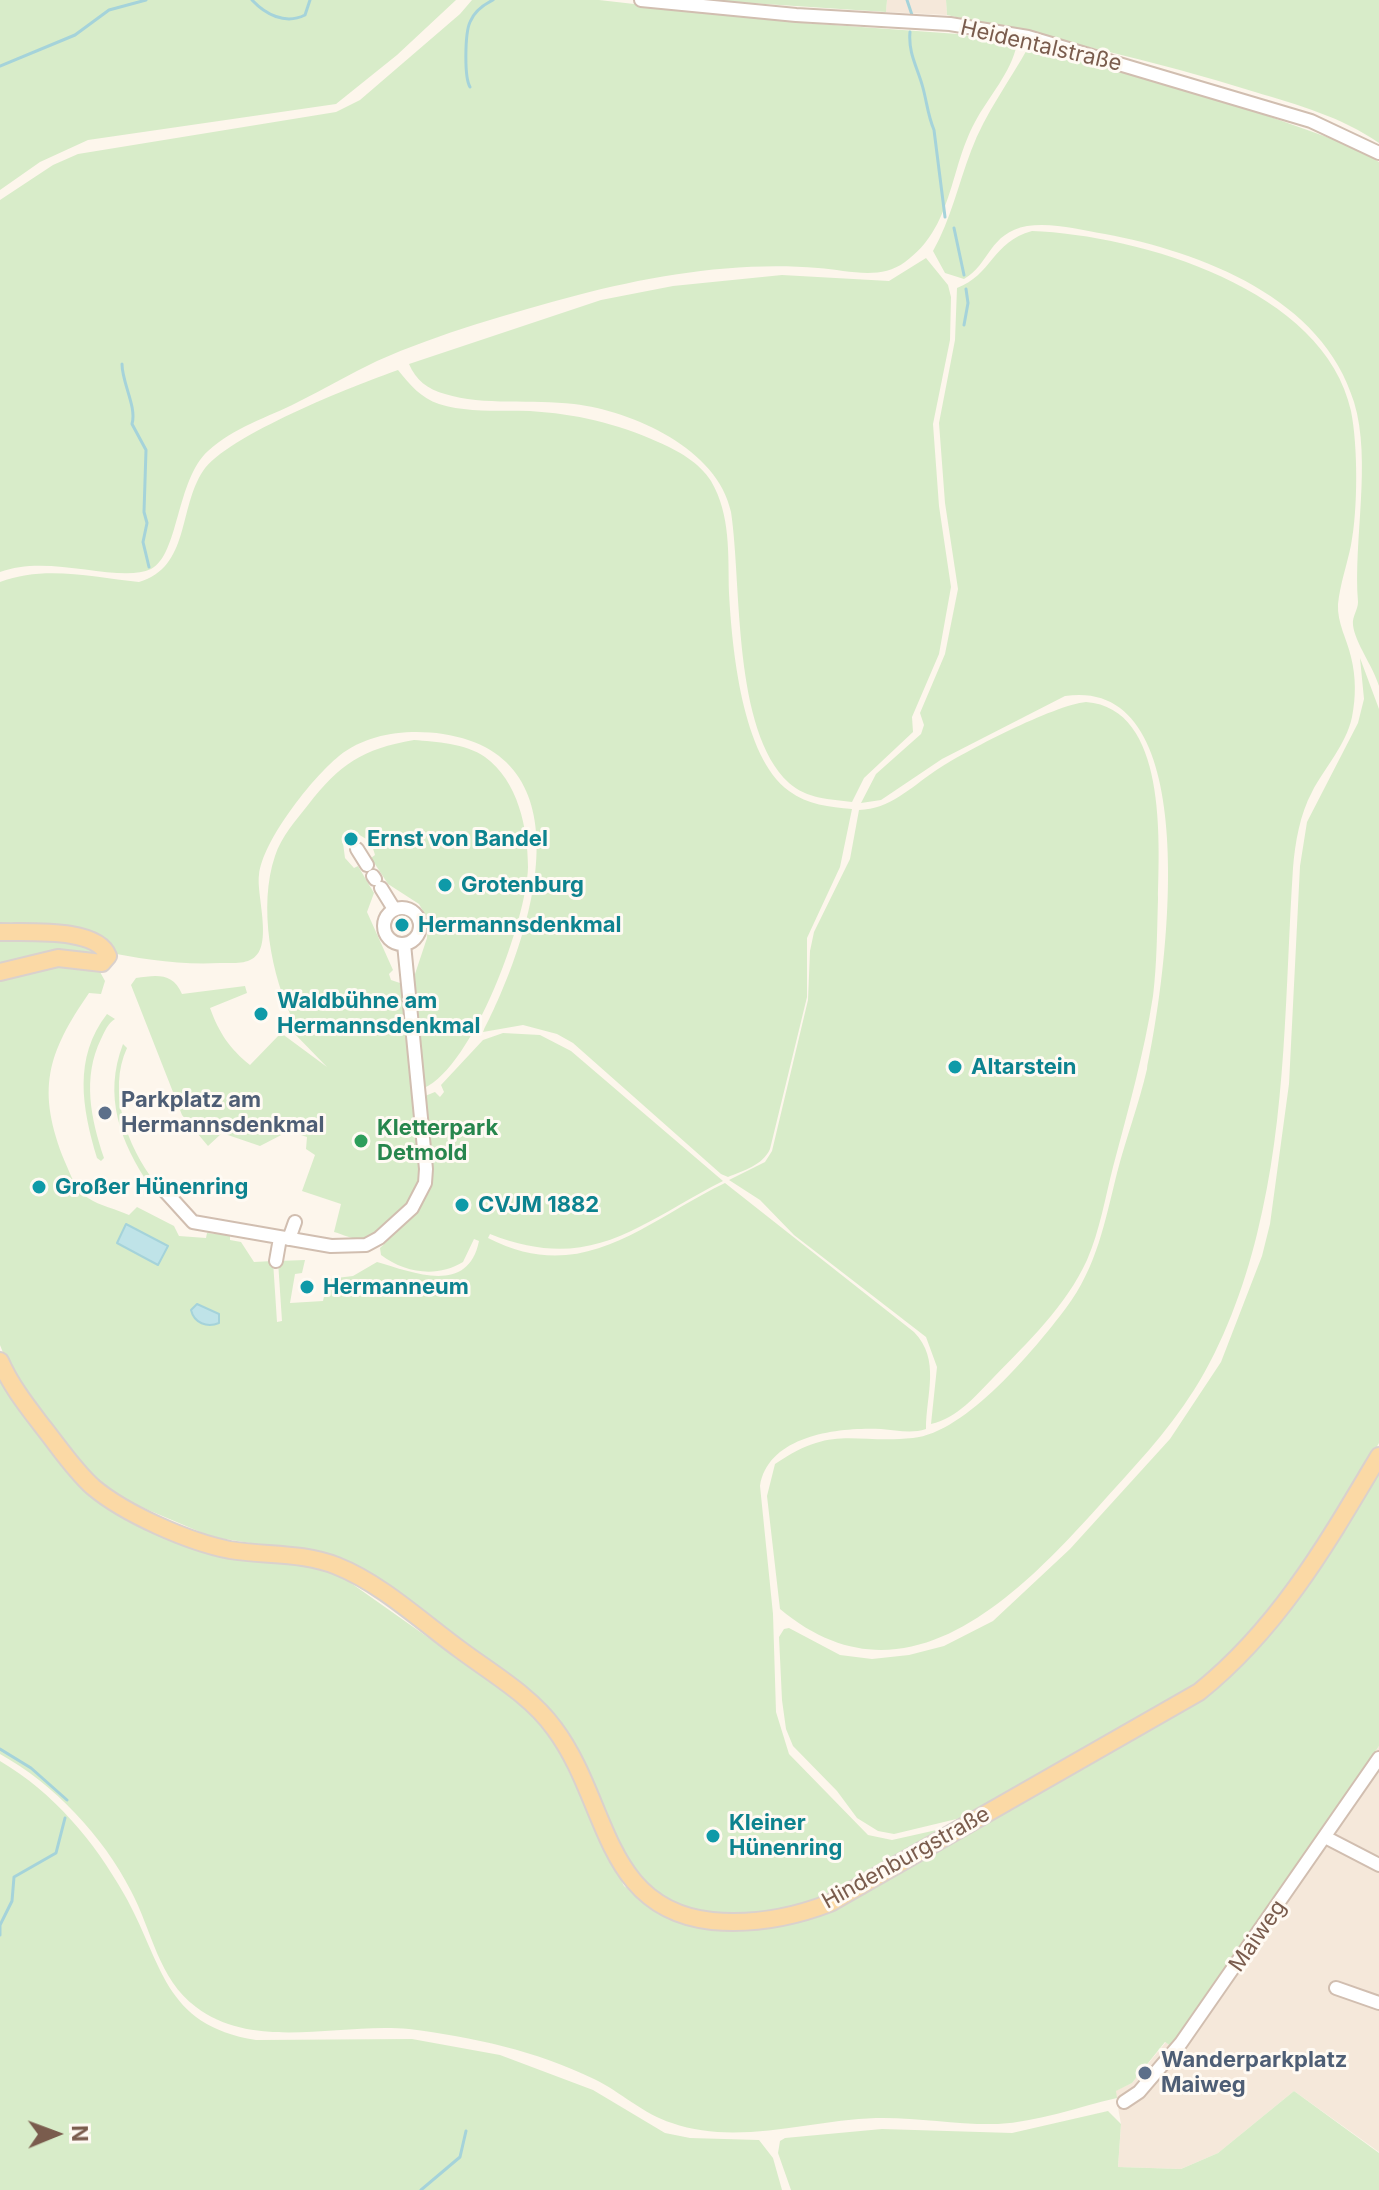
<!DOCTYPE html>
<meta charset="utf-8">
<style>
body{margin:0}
#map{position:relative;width:1379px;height:2190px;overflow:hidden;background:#fdf6ec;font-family:Inter,sans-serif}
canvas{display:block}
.north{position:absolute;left:16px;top:2094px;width:80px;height:80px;-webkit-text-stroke:6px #fffaf3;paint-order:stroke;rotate:89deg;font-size:22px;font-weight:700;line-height:32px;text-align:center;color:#7a5c4d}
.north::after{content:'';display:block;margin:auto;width:28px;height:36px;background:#7a5c4d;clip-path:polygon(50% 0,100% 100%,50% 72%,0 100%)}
</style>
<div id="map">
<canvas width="1379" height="2190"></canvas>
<div class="north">N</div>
</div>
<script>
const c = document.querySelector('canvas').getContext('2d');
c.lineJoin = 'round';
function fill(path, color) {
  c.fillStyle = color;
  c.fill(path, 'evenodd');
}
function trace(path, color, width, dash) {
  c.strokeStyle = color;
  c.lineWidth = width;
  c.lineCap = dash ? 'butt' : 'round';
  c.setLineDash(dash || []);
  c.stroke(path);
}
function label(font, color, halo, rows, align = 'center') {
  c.font = font + ' Inter,sans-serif';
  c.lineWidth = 6;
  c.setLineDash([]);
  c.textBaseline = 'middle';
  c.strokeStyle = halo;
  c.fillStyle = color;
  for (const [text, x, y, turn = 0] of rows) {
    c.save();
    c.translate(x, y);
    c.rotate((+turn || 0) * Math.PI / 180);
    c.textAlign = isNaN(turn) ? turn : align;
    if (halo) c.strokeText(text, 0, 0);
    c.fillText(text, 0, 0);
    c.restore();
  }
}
const residential = new Path2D(`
 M887,0h59l1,15 -61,-3z
 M1379,1746v406l-85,-61 -76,62 -37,16 -63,-2 3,-43 -6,-33 17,-8 34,-41 5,4 90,-123z`);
const green = new Path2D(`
 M0,0h456l-59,55 -61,49 -248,36 -48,22 -40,28z
 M472,0h127l193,22 166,12 59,10c-6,29 -28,52 -42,78 -26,48 -22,106 -70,140 -26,19 -57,8 -87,6 -77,-7 -165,7 -240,27 -67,18 -138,38 -201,66 -27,13 -53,28 -79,41 -31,16 -64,25 -90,49 -32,29 -29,104 -57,118 -32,15 -102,-16 -151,3v-372l53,-35 25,-11 258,-42 24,-12 100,-86z
 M704,0h183l-1,12z
 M946,0h433v143c-37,-26 -81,-38 -124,-51 -101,-32 -204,-54 -308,-77z
 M1029,46l194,54 132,47 24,15v524c-6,-20 -24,-43 -26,-61 -1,-9 5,-15 5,-23 -5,-61 14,-141 -4,-200 -31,-104 -153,-150 -249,-168 -24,-4 -53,-12 -78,-8 -38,7 -37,38 -63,53l-19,-6 -12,-22c18,-32 25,-66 38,-100 14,-38 39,-70 58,-105z
 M1032,231c107,4 293,58 319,180 7,35 7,99 0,134 -4,20 -11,39 -13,59 -1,19 9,35 13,53 5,20 5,40 1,60 -6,28 -27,50 -40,75 -12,22 -17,51 -19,76 -8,122 -6,247 -36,366 -13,53 -34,110 -63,156 -27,43 -62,79 -96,117 -83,92 -195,205 -318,102l-13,-113 8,-32c58,-40 78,-20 138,-26 53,-5 122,-89 153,-130 31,-41 39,-87 51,-135 9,-35 22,-69 30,-104 18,-82 64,-395 -82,-373l-123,63 -61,41 -20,3 15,-29 45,-40 3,-9 -4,-12 25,-59 13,-65 -13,-86 -6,-80 16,-83 2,-52c35,-13 35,-46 75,-57z
 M926,258l22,27 3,12 -1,43 -17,84 6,82 12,81 -12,67 -27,63 1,15 -49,46 -12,24c-22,-3 -45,-3 -63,-19 -57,-53 -47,-198 -58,-271 -13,-63 -98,-101 -157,-108 -42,-5 -90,2 -129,-10 -18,-5 -29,-14 -36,-30l192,-64 72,-14 109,-11 107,6z
 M398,370c12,15 23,28 41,34 28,9 62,6 91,7 46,3 86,12 128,31 19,8 42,21 53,39 20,34 17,74 18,112 3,55 13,164 60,198 19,14 40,16 63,18l-12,58 -33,71v59l-37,152c-7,16 -27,22 -42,28l-7,-3 -148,-131 -16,-9 -34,-9 -40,7c45,-87 111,-275 -40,-298 -35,-5 -75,-1 -104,22 -27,22 -76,84 -80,119 -3,21 16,75 -9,85 -8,4 -20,3 -30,3 -74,4 -148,-20 -220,-36v-345c44,-17 93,-5 139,0 51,-15 39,-73 64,-111 23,-35 152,-86 195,-101z
 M1360,658l19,51v734l-62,104 -70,93 -45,41 -233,135 -75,18 -16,-3 -21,-13 -20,-27 -44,-45 -7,-17 -4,-29 -3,-63 5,-8 5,-1 51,27 32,4 37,-4 35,-9 49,-25 77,-72 100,-110 51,-77 41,-106 8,-32 19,-140 11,-218 7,-44 51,-99 6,-24z
 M1086,702c82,6 73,141 72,197 -1,32 -1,65 -5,97 -9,58 -25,114 -40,171 -8,31 -13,63 -26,93 -21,46 -59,82 -94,118 -18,18 -35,40 -62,46l6,-57 -11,-30 -132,-102 -34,-35 -31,-20 36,-18 7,-11 36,-151 2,-49 4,-19 36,-73 9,-49c31,-1 51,-22 76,-39 28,-19 119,-66 151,-69z
 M414,740c22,2 51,3 71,17 33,24 43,71 43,110 -1,52 -55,200 -104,221l-11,-108 14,-42 1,-18 -9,-16 -31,-20 -17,-26 4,-3 -4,-13 -13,-8 -15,9 2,15 9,10 4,-2 16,27 -7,19 26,58 -4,4 2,6 12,4 18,185c-1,22 -34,67 -57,70 -12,1 -19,-4 -30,-7l7,-28 -39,-13 13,-36 -9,-6 1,-12 -18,-6 -29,15 -38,-13 -14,13 -26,-31 -51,-130 5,-7c20,-3 37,-6 46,16l63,-8 2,7 -37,15c9,25 20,41 40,57l31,-32 46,34 -39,-40 6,-5c-23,-46 -36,-116 -19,-166 6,-19 21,-36 33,-51 32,-41 54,-56 106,-65z
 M0,936l77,5 24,14 -40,-3 -61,12z
 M64,964l35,6 6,11 -4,13 -12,-1c-42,61 -53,97 -24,169 6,13 10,28 23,36 12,8 28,11 41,17l8,-8 37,19 5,10 27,2 1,-5 23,2v5l11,2 13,20 19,-1 4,61 5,-1 -4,-60 27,-1 -3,13 -7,1 -5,29 33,-2 5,-22 25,-3 24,-14c35,10 91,34 102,-21l-5,-2 -11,23c-26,16 -58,11 -82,-7l-1,-7 32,-31 14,-20 3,-8 -3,-52 5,-5 -6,-36 10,-4 5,5 4,-5 -3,-7 42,-45 20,-7 37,2 31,16 152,130c-86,44 -132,93 -233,53l-2,4c95,49 156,-16 237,-55l189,149c27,28 12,62 12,97 -15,5 -30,1 -45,0 -42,-2 -113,6 -121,57l13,128 3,98 13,42 79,81 24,5 58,-13c-80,46 -151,102 -248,86 -23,-4 -49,-13 -65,-32 -14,-15 -31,-68 -40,-89 -11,-25 -25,-47 -41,-68l-230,-169 -114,-18 -104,-44 -14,-10 -84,-113 -10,-25v-365z
 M107,1014l8,5c-7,4 -10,12 -14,20 -19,39 -10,80 3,119l-3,3 -4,-3c-15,-50 -24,-100 10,-144z
 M123,1044l4,4c-20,43 0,99 28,134l-5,4c-30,-44 -47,-90 -27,-142z
 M0,1381l71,95 45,33 225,67 170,120 20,17 27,36 66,137 33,25 35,15h75l212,-103 225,-126 52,-47 32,-37 91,-143v276l-179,264 -29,36 -6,-4 -33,41 -16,8 1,7c-39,9 -80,24 -119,26 -41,1 -82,-7 -122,-6 -66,2 -139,28 -204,5 -29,-9 -51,-31 -78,-44 -57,-28 -122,-42 -185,-50 -69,-7 -154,23 -213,-22 -38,-28 -44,-77 -65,-116 -28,-55 -77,-107 -131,-137z
 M0,1761c54,32 94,80 124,133 39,68 38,131 132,146l156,-1 88,16 93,35 72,43 25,5 69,2 14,18 9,32h-782z
 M1294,2091l85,62v37h-588l-13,-37 2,-12 5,-3 97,-9 130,4 96,-22 13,13 -3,43 63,2 37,-16z`);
const water = new Path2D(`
 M126,1224l42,22 -10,19 -41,-22z
 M197,1304l22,10v9c-12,5 -25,0 -28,-13z`);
const stream = new Path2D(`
 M252,0c13,14 33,25 53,15l5,-15
 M907,0l5,15
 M910,32c-2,22 8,36 13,56 4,15 5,28 11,42l11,87
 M0,66l75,-31 34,-25 37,-10
 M470,87c-6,-10 -5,-54 0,-65 4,-10 13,-17 23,-22
 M954,228l10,47
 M964,325l4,-22 -2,-14
 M122,364c0,19 15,43 10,60l14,26 -2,62 3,11 -4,19 6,25
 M0,1749l31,19 36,32
 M0,1935v-10l12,-24 2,-24 42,-24 9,-35
 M421,2190l39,-33 6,-26`);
const minor = new Path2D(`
 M641,0l155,15 154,9 78,13 283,84 68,32
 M357,849l10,16
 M373,876l2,3
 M381,888l13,21
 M384 926a18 18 0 1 1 36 0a18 18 0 1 1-36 0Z
 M163,1189l30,33 138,24 35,-1 13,-7 33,-30 13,-25 1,-14 -22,-225
 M289,1239l6,-17
 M276,1261l4,-23
 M1325,1837l54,28
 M1336,1988l43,15
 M1124,2102l15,-10 42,-49 198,-285`);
const major = new Path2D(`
 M0,932c27,1 97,-5 108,24l-6,7 -44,-5 -58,14
 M0,1361c11,25 27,45 43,66 16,20 31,43 50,60 32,27 96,55 137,63 36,6 72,2 107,16 45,18 85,56 125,85 31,23 69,45 92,77 55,73 48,181 158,193 42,4 79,-3 118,-18l369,-211c80,-64 129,-150 180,-236`);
const markers = [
 [351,839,8,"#0f9aa8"],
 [445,885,8,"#0f9aa8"],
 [402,925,8,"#0f9aa8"],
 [261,1014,8,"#0f9aa8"],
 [955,1067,8,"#0f9aa8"],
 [105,1113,8,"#5c6f8a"],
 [361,1141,8,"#2e9e5b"],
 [39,1187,8,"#0f9aa8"],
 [462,1205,8,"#0f9aa8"],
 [307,1287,8,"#0f9aa8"],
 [713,1836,8,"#0f9aa8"],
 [1145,2073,8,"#5c6f8a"]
];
const streetNames = [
 ["Heidentalstraße",1041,46,13],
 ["Hindenburgstraße",906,1858,-29],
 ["Maiweg",1258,1936,-55]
];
const cultureNames = [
 ["Ernst von Bandel",367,839],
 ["Grotenburg",461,885],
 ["Hermannsdenkmal",418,925],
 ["Waldbühne am",277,1001],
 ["Hermannsdenkmal",277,1026],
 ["Altarstein",971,1067],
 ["Großer Hünenring",55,1187],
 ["CVJM 1882",478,1205],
 ["Hermanneum",323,1287],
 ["Kleiner",729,1823],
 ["Hünenring",729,1848]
];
const serviceNames = [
 ["Parkplatz am",121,1100],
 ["Hermannsdenkmal",121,1125],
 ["Wanderparkplatz",1161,2060],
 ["Maiweg",1161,2085]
];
const leisureNames = [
 ["Kletterpark",377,1128],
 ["Detmold",377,1153]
];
fill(residential, '#f5e8da');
fill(green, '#d8ecc9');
fill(water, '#bfe3e8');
trace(water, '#a5d3da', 2);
trace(stream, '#a5d3da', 3);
trace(minor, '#d1beb0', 16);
trace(major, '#dad1cd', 20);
trace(minor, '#fff', 12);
trace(major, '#fbd9a5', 16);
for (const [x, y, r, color] of markers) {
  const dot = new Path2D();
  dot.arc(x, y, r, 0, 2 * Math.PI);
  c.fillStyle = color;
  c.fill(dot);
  trace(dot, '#fffaf3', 3);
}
label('22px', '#7a5c4d', '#fffaf3', streetNames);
label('bold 22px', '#0d838f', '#fffaf3', cultureNames, 'left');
label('bold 22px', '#4e5e75', '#fffaf3', serviceNames, 'left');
label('bold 22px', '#27864d', '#fffaf3', leisureNames, 'left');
</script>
